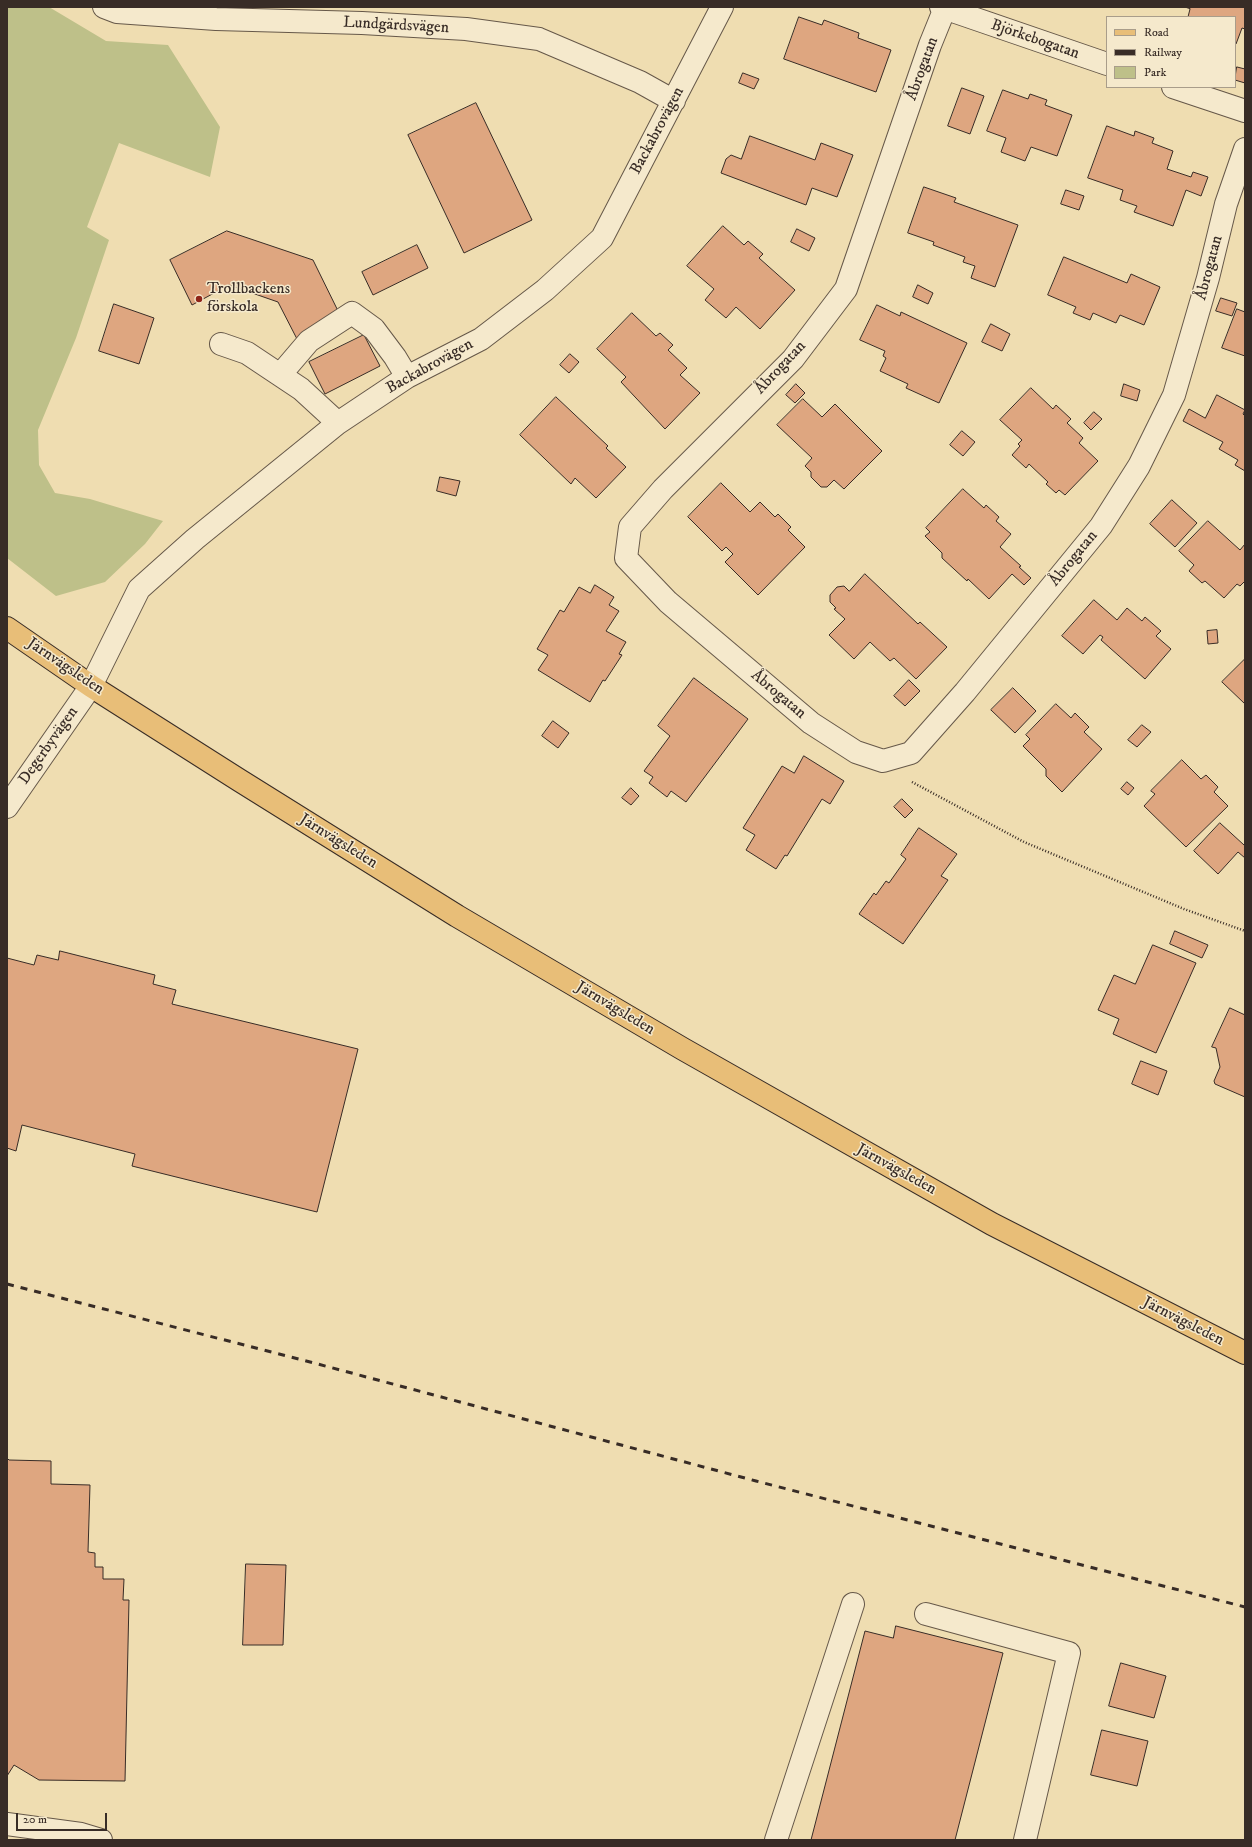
<!DOCTYPE html>
<meta charset="utf-8">
<style>
body{margin:0}
#map{position:relative;width:1252px;height:1847px;overflow:hidden;background:#efddb1;font-family:"IM FELL DW Pica",serif}
canvas{display:block}
.frame{position:absolute;inset:0;border:8px solid #382c26;pointer-events:none}
.legend{position:absolute;left:1106px;top:16px;width:130px;height:72px;box-sizing:border-box;background:#f5e9cc;border:1px solid #a99d8a;margin:0;padding:5px 7px;list-style:none;font-size:12px;color:#382c26}
.legend li{display:flex;align-items:center;gap:8px;height:20px}
.legend b{width:20px;border:1px solid #a99d8a}
.scale{position:absolute;left:16px;top:1813px;width:91px;height:18px;box-sizing:border-box;border:2px solid #382c26;border-top:0;padding-left:5px;font-size:12px;line-height:14px;white-space:nowrap;color:#382c26;-webkit-text-stroke:3px #f5e9cc;paint-order:stroke}
</style>
<div id="map">
<canvas width="1252" height="1847"></canvas>
<div class="frame"></div>
<ul class="legend">
<li><b style="height:5px;background:#e8be78"></b>Road</li>
<li><b style="height:5px;background:#382c26"></b>Railway</li>
<li><b style="height:11px;background:#bec089"></b>Park</li>
</ul>
<div class="scale">20 m</div>
</div>
<script>
const c = document.querySelector('canvas').getContext('2d');
c.lineJoin = 'round';
function fill(path, color) {
  c.fillStyle = color;
  c.fill(path, 'evenodd');
}
function trace(path, color, width, dash) {
  c.strokeStyle = color;
  c.lineWidth = width;
  c.lineCap = dash ? 'butt' : 'round';
  c.setLineDash(dash || []);
  c.stroke(path);
}
function label(font, color, halo, rows, align = 'center') {
  c.font = font + ' "IM FELL DW Pica",serif';
  c.lineWidth = 3;
  c.setLineDash([]);
  c.textBaseline = 'middle';
  c.strokeStyle = halo;
  c.fillStyle = color;
  for (const [text, x, y, turn = 0] of rows) {
    c.save();
    c.translate(x, y);
    c.rotate((+turn || 0) * Math.PI / 180);
    c.textAlign = isNaN(turn) ? turn : align;
    if (halo) c.strokeText(text, 0, 0);
    c.fillText(text, 0, 0);
    c.restore();
  }
}
const green = new Path2D(`
 M7,7h42l57,34 62,4 52,82 -10,50 -91,-34 -32,84 22,13 -33,98 -38,92 1,35 16,28 35,6 73,22 -18,23 -40,38 -49,14 -49,-38z`);
const building = new Path2D(`
 M1185,7h60v22l-3,-1 -6,16h-1v-27h-47l2,-8z
 M799,17l23,8 2,-5 35,13 -1,5 33,12 -15,42 -92,-33z
 M1237,67l8,2v14l-10,-3z
 M743,73l16,6 -5,10 -15,-6z
 M962,88l22,8 -14,38 -22,-8z
 M1003,90l25,9 2,-5 17,6 -2,5 27,10 -15,41 -26,-9 -6,14 -24,-9 5,-14 -19,-7z
 M476,103l56,117 -68,33 -56,-118z
 M1107,126l27,10 1,-5 19,7 -2,5 21,8 -6,18 24,8 2,-5 15,5 -7,19 -15,-6 -13,36 -39,-14 3,-6 -17,-6 3,-10 -35,-12z
 M750,136l65,24 6,-17 32,12 -16,42 -25,-9 -6,17 -85,-32 5,-14 5,-4 10,4z
 M924,187l32,11 -2,4 64,23 -23,62 -24,-9 4,-12 -12,-4 2,-5 -32,-12 1,-3 -26,-9z
 M1066,190l18,6 -5,14 -18,-6z
 M723,226l21,19 4,-4 15,13 -4,4 36,32 -35,39 -24,-22 -10,11 -21,-18 9,-11 -27,-23z
 M797,229l18,9 -6,13 -18,-9z
 M227,231l86,29 28,57 -44,22 -19,-37 -49,-17 -37,20 -22,-45z
 M417,245l11,23 -55,27 -11,-23z
 M1064,257l63,26 4,-9 29,13 -16,38 -24,-10 -4,8 -23,-10 -3,7 -17,-7 3,-6 -28,-12z
 M918,285l15,8 -5,11 -15,-7z
 M1221,298l16,5 -5,13 -16,-5z
 M114,304l40,14 -15,46 -40,-13z
 M877,305l23,11 1,-4 66,31 -28,60 -33,-15 2,-4 -28,-13 6,-13 -3,-2 2,-5 -25,-11z
 M1237,309l8,3v44l-23,-8z
 M632,313l24,23 4,-3 13,12 -5,5 19,18 -7,7 20,18 -35,36 -44,-47 5,-5 -29,-28z
 M991,324l19,10 -8,17 -20,-9z
 M364,335l16,31 -55,28 -16,-32z
 M570,354l9,8 -10,11 -9,-8z
 M796,384l9,9 -10,10 -9,-8z
 M1124,384l16,6 -3,11 -16,-5z
 M1031,388l22,21 3,-4 15,14 -4,4 16,15 -4,5 19,18 -33,34 -6,-5 -3,3 -10,-9 2,-2 -19,-18 -3,4 -14,-13 8,-9 -2,-2 4,-4 -22,-20z
 M1217,395l28,15 -2,4 2,2v55l-10,-6 3,-5 -19,-11 4,-7 -40,-21 6,-12 16,9z
 M556,397l52,49 -2,2 20,19 -30,31 -21,-20 -4,6 -51,-49z
 M803,399l19,18 13,-13 47,47 -38,38 -10,-9 -7,7h-6l-10,-10v-5l-6,-6 7,-8 -35,-33z
 M1094,412l8,7 -11,11 -7,-7z
 M962,431l13,11 -12,14 -13,-11z
 M440,477l20,4 -4,15 -19,-5z
 M721,483l29,29 10,-10 15,15 3,-3 13,13 -3,3 17,17 -47,48 -33,-33 8,-8 -7,-7 -4,4 -34,-34z
 M963,489l21,19 2,-3 13,12 -3,4 15,13 -11,13 21,19 -2,1 12,11 -7,7 -12,-11 -23,25 -21,-20 -1,2 -25,-23v-5l-17,-17 5,-4 -4,-4z
 M1172,500l25,23 -22,24 -25,-23z
 M1208,521l32,29 5,-6v37l-5,5 -3,-2 -13,14 -19,-17 -3,2 -13,-12 5,-6 -15,-14z
 M865,574l53,50 2,-2 27,25 -31,32 -22,-21 -4,3 -20,-19 -16,17 -25,-24 16,-16 -11,-10 2,-1 -6,-6v-7l7,-8 7,-1 5,5z
 M595,585l19,12 -5,8 10,6 -13,20 20,11 -7,12 3,1 -17,26 -2,-1 -13,22 -52,-32 10,-15 -11,-6 23,-39 4,2 15,-25 11,6z
 M1094,600l23,20 10,-12 15,13 3,-4 16,14 -5,5 15,13 -26,30 -44,-39 2,-3 -3,-2 -17,19 -21,-18z
 M1217,630l1,13 -10,1 -1,-13z
 M1245,659v45l-23,-22z
 M694,678l54,41 -62,83 -15,-11 -4,6 -18,-14 4,-6 -9,-6 26,-35 -12,-10z
 M909,680l11,11 -15,15 -11,-10z
 M1013,688l23,23 -21,22 -24,-23z
 M1056,704l15,14 4,-5 14,14 -5,5 18,17 -40,43 -16,-16v-7l-23,-23 7,-7 -4,-4z
 M553,721l16,12 -11,15 -16,-12z
 M1142,725l9,7 -14,15 -9,-7z
 M804,756l40,25 -14,23 -8,-5 -35,57 -2,-1 -9,14 -30,-19 9,-15 -12,-7 39,-62 12,7z
 M1182,760l19,19 5,-4 12,12 -4,5 14,14 -42,41 -42,-41 11,-12 -4,-3z
 M1127,782l7,6 -6,7 -7,-6z
 M631,788l8,8 -8,9 -9,-7z
 M902,799l11,11 -8,8 -11,-11z
 M1220,823l24,22 1,-2v15l-7,-6 -20,22 -24,-23z
 M919,828l38,26 -16,22 7,4 -45,64 -44,-30 15,-21 2,2 10,-14 3,2 17,-24 -5,-4z
 M1175,931l33,14 -6,13 -32,-14z
 M1153,945l43,18 -40,90 -43,-19 6,-15 -21,-9 16,-35 21,9z
 M60,951l95,24 -2,9 23,6 -4,14 186,45 -41,163 -185,-46 3,-12 -113,-29 -6,26 -9,-3v-190l27,7 3,-10 21,5z
 M1230,1008l15,7v82l-30,-13 -1,-3 6,-14 -4,-19 -4,-1z
 M1141,1061l26,10 -9,24 -26,-11z
 M7,1458l2,2 42,1v23l39,1 -2,67 7,1v14h8v12h21l-1,21h6l-4,181 -86,-1 -25,-15 -7,11z
 M246,1564l40,1 -3,80h-40z
 M896,1626l107,27 -48,187h-144l54,-209 28,7z
 M1121,1663l45,13 -12,42 -45,-12z
 M1102,1730l46,11 -11,45 -46,-11z`);
const path = new Path2D(`
 M912,782l112,60 160,67 61,22`);
const minor = new Path2D(`
 M104,7l13,5 99,7 146,4 104,6 73,10 101,43 34,19
 M941,7l166,57
 M945,8l-15,37 -84,244 -53,70 -130,130 -33,38 -4,31 42,44 143,121 45,29 27,9 28,-8 54,-61 136,-166 38,-60 35,-71 34,-117 18,-74 19,-55
 M1173,87l72,24
 M221,344l26,9 54,36 37,34
 M280,375l29,-34 43,-28 22,16 21,28 12,20
 M7,807l84,-121 48,-97 56,-50 143,-116 69,-46 74,-38 64,-49 57,-52 120,-231
 M926,1614l143,39 -44,187
 M7,1824l74,10 20,6
 M776,1840l77,-236`);
const major = new Path2D(`
 M7,628l84,58 148,94 218,136 226,133 309,175 253,129`);
const rail = new Path2D(`
 M7,1284l307,79 442,118 489,126`);
const markers = [
 [199,299,4,"#8f2418"]
];
const streetNames = [
 ["Lundgärdsvägen",396,26,3],
 ["Björkebogatan",1035,40,19],
 ["Åbrogatan",923,69,-70],
 ["Backabrovägen",658,131,-62],
 ["Åbrogatan",1210,268,-75],
 ["Backabrovägen",430,367,-29],
 ["Åbrogatan",781,368,-47],
 ["Åbrogatan",1074,559,-51],
 ["Järnvägsleden",65,667,34],
 ["Åbrogatan",778,695,40],
 ["Degerbyvägen",49,746,-55],
 ["Järnvägsleden",338,842,32],
 ["Järnvägsleden",615,1009,31],
 ["Järnvägsleden",896,1170,29],
 ["Järnvägsleden",1183,1322,27]
];
const poiNames = [
 ["Trollbackens",207,290],
 ["förskola",207,308]
];
fill(green, '#bec089');
fill(building, '#dea680');
trace(building, '#382c26', 1);
trace(minor, '#665849', 24);
trace(major, '#382c26', 24);
trace(path, '#382c26', 2.5, [1, 2]);
trace(minor, '#f5e9cc', 22);
trace(major, '#e8be78', 22);
trace(rail, '#382c26', 3, [7, 7]);
for (const [x, y, r, color] of markers) {
  const dot = new Path2D();
  dot.arc(x, y, r, 0, 2 * Math.PI);
  c.fillStyle = color;
  c.fill(dot);
  trace(dot, '#f5e9cc', 1.5);
}
label('16px', '#382c26', '#f5e9cc', streetNames);
label('16px', '#382c26', '#f5e9cc', poiNames, 'left');
</script>
